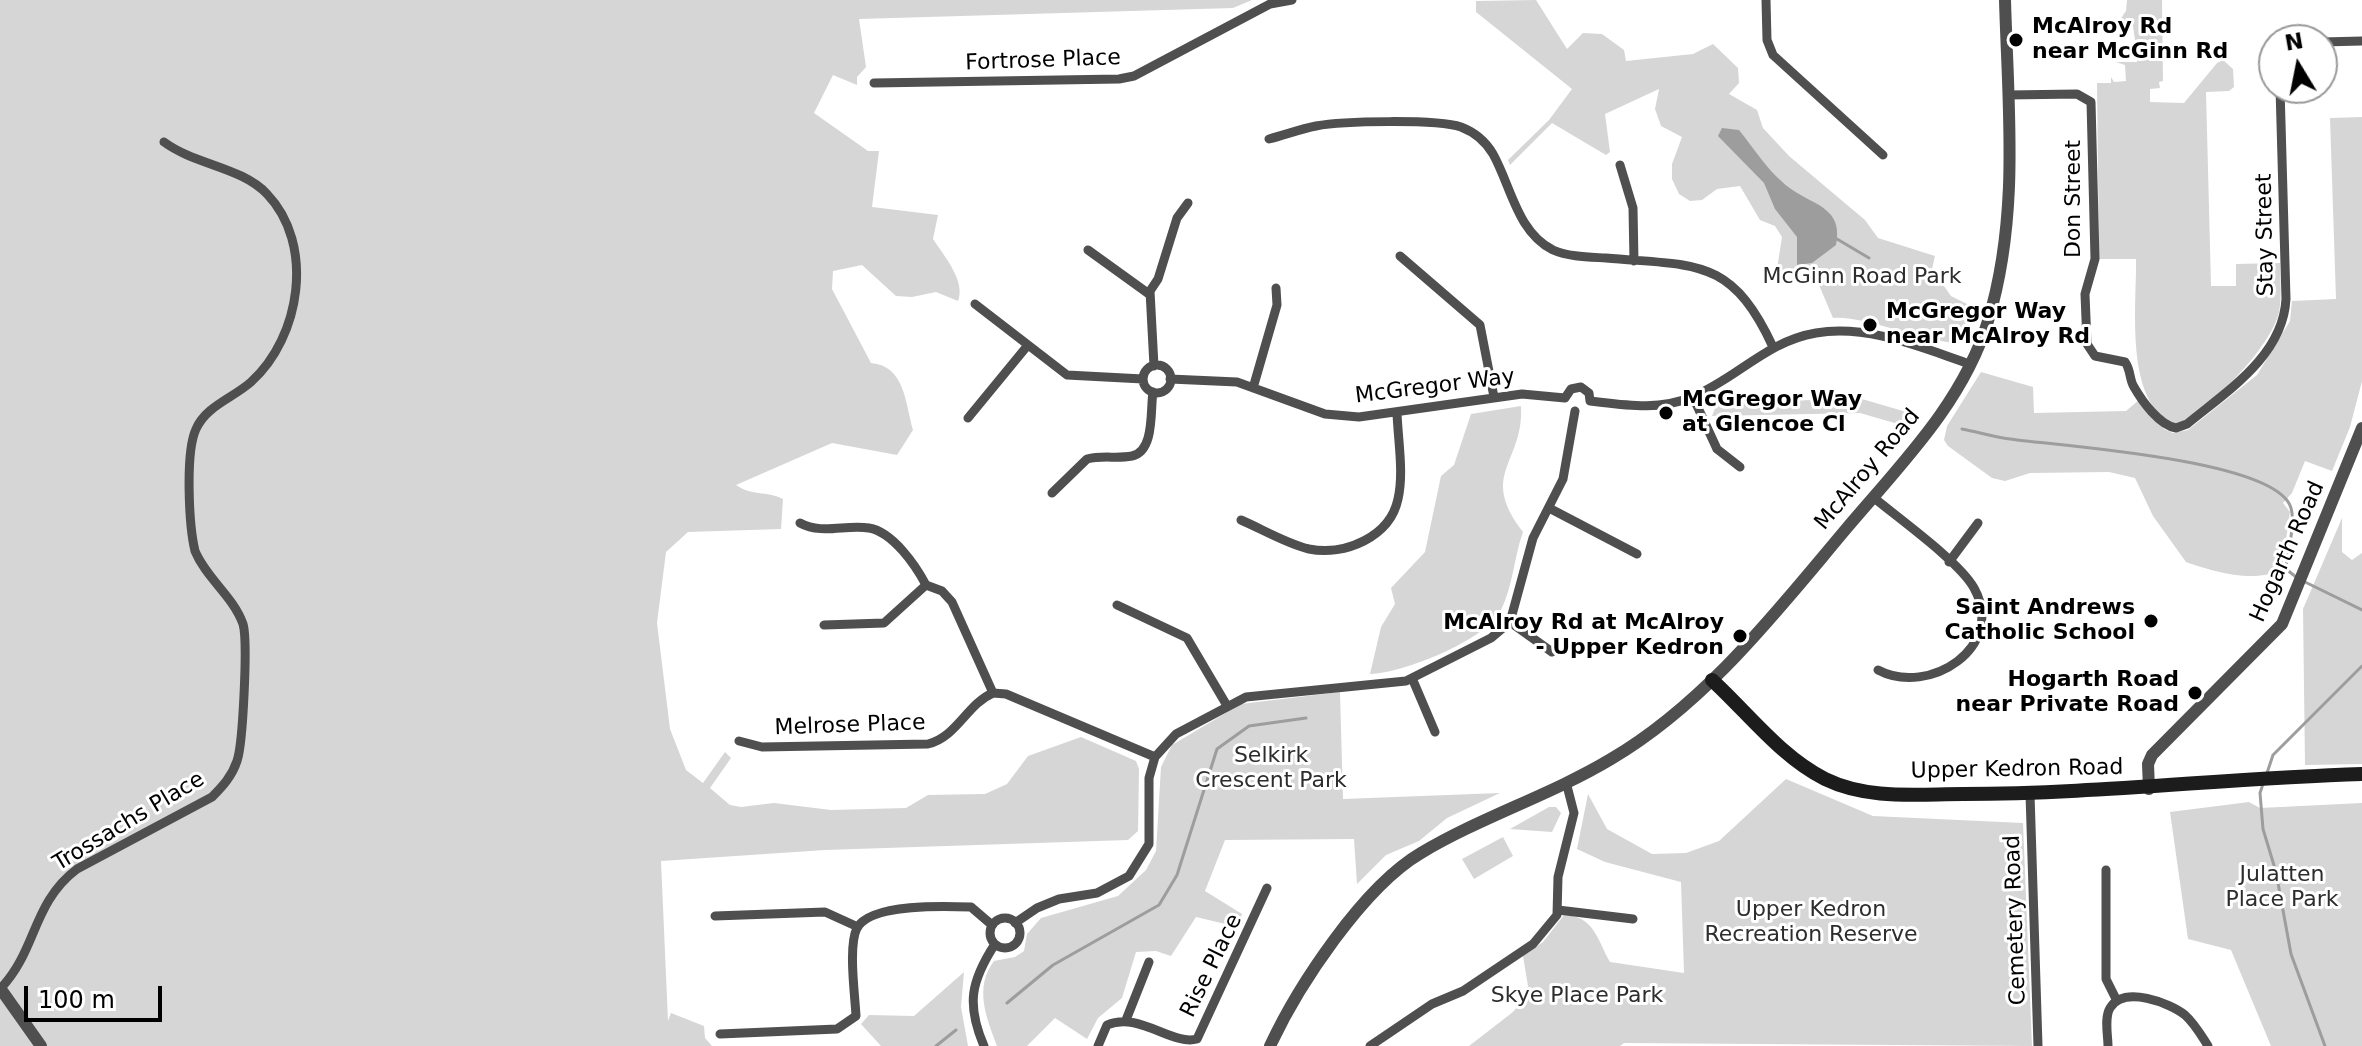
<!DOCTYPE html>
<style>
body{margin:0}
#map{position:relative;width:2362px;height:1046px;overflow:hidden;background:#fff;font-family:"DejaVu Sans",sans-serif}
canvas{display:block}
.north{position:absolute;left:2258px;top:24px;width:80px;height:80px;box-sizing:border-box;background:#fff;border:2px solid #999;border-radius:50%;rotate:350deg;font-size:22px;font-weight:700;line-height:32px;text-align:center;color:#000}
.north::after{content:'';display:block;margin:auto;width:28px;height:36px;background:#000;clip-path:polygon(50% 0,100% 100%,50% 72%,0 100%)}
.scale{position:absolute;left:24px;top:986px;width:138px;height:36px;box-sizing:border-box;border:4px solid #000;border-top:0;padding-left:10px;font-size:24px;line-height:28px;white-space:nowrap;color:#000;-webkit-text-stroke:6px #fff;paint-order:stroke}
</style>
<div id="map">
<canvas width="2362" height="1046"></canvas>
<div class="north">N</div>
<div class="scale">100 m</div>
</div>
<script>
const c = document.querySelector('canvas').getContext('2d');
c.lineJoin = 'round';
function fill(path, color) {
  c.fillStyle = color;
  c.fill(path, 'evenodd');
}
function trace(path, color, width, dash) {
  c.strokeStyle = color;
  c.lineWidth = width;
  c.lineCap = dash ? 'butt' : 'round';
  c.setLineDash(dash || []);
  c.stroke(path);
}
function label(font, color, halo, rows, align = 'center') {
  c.font = font + ' "DejaVu Sans",sans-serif';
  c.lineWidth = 6;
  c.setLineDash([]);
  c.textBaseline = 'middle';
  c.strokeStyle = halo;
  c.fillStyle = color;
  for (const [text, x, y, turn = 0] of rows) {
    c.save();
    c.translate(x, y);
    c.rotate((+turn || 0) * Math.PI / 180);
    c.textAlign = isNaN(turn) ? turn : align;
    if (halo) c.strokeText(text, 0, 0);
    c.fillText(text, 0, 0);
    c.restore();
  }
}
const green = new Path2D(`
 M0,0h1252l-19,8 -374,11 7,48 -9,10v8l-24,-10 -19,38 54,38h11l-7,56 66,8 -5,24c11,17 33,42 25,62l-22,-9 -24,5 -16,-1 -34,-31 -29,6 -1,18 39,74c34,3 34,39 42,67l-16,25 -65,-12 -96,42c18,12 29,5 47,14l-2,30 -93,3 -22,20 -9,71 13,106 16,41 17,13 22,-31 6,6 -21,30 20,17 11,2 33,-4 57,7 75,-2 22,-13 57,-1 22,-10 21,-28 53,-19 55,24 3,8 -1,62 -10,9 -303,10 -164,11 7,160 3,-8 33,13 1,12 7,8h-712z
 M1536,0l31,49 16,-16 19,1 22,16 2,11 67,-7 20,-10 25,24 1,15 -10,11 28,16 6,18 26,28 76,64 13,18 57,18 -3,13 19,27 26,13 -14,32c-20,9 -96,-26 -130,-23l-14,-33 -42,-16 5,-32 -7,-11 -15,-6 -20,-34 -23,3 -15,11 -12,1 -11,-7 -7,-15v-15l10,-27 -21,-11 -6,-17 4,-20 -54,25 5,38 -4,3 -54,-32 -42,42 -2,-5 41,-40 23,-31 -96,-77v-11z
 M2127,0h35l1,81 -4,1 1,6 -10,1v13l34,1 33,-40 6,-3 10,9 1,18 -5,4 -23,1 5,194h25v-22l44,-1c0,16 2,34 -1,49 -7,34 -71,100 -102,112 -54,-16 -40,-122 -41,-165h-37l-2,-176h14v-6l3,5 12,-1 -1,-16 -9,-3h21v-7l20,-1 -2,-13 -20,-1 -2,-14 -18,1 11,-16z
 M2362,117v264l-12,46 -18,44 -27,-10 -13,32 -9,10 7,9 -8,56c-23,17 -71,3 -96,-6l-33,-46 -18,-38 -26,-6 -79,1 -25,8 -13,-3 -44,-32 -4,-6 3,-14 34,-54 52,15 1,26 92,-2 13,-11 25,29 9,4 15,-3 69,-55 33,-54 2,-20 44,-2 -6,-181z
 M1862,399l58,17 -8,12 -52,-15 -148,3 5,-13 5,-1z
 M1521,406c3,58 -43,67 2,126 -9,25 -10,54 -22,78 -16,31 -98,63 -131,64l11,-47 14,-23 -4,-16 34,-36 16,-76 13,-11 17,-51z
 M2342,518v34l10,8 10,-7v211l-57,1 -2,-156z
 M1340,692l3,107 157,-6 -53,25 -28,23 -33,14 -29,29 -3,-45 -129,1 -20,51 37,23 -4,13 -42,-10 -25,39 -15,-5 -20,1 -14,46 -24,20 -11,21 -32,-21 -28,28h-30c-11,-29 -23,-59 -3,-85l21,-4 9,-6 3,-17 14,-16 77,-22 28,-26 10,-19 5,-84 11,-22 69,-41z
 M1786,779l87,37 150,7 9,223 -408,-3 -4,3h-151l44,-34 16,-20 -6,-36 20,-14 21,-27c30,1 33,24 46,47l74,11 -3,-91 -76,-20 -28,-13 11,-55 19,35 45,25 34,-1 33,-12z
 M2249,802l11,6 102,-5v243h-91l-40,-96 -43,-11 -18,-127z
 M1549,807h7l5,6 -9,19 -42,-3z
 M1503,837l10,19 -39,23 -12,-20z
 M964,972l-3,35 7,39h-87l-20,-22 8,-9 45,1z`);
const water = new Path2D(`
 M1722,128l17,2c17,21 32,46 55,61 13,9 27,12 37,24 7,9 7,19 5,30l-24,18 -15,2v-28l-22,-28 -11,-26 -46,-47z`);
const stream = new Path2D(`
 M1837,239l32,19
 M1962,429c16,3 32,8 48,10 47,7 267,20 281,69 5,17 -4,44 -5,61l10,8
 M2303,581l59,29
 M2267,773l6,-18 89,-89
 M2263,784l-3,9 3,36 13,43 15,82 34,92
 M1007,1003l46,-38 106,-60 18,-30 40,-126 32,-23 57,-8
 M936,1046l20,-16`);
const minor = new Path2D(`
 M1766,0l1,40 6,15 110,100
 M2322,42l40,-1
 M874,83l245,-4 15,-3 136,-72 22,-4
 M2008,95l69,-1 14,8 4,157 -10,35 2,50 8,12 30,6c6,8 4,17 9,25 8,14 25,38 42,41l11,-4c40,-33 96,-68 99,-125l-6,-211
 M1269,139c16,-4 31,-10 47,-13 26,-5 121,-7 145,1 13,5 25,15 32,27 18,32 24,78 60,96 16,7 36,7 53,8 89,8 125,-2 167,89
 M1620,165l13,43 1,53
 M1088,250l61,44
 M1400,256l80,69 14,72
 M975,304l92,71 76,4
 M1143 379a14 14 0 1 1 28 0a14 14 0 1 1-28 0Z
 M1154,366l-4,-75 8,-12 19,-61 11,-15
 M1170,379l67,3 88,32 34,3 163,-23 43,4
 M1253,388l24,-83 -1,-17
 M1693,397l24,52 23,18
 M1565,398l6,-9 10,-2 8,6 1,8
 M1590,401c35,4 68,10 102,-4 44,-18 75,-56 124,-64 52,-9 106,15 154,31
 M968,418l60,-73
 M1052,493l35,-34c15,-4 30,0 45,-3 23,-5 18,-46 21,-64
 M1873,497c25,21 87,65 101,91 33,59 -45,109 -96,82
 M1549,508l88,46
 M1241,520c21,9 46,24 68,29 36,7 81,-12 89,-50 6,-26 0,-59 -1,-86
 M800,523c22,12 46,1 69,5 24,4 47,38 57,57l16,6 10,11 41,91 13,1 149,63
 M1949,562l29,-39
 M1117,605l70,33 39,66
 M1510,622l42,30
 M824,625l60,-2 42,-38
 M1412,678l23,54
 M739,741l23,6 166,-3c29,-7 39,-40 65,-51
 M2030,794l8,252
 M2106,870v109l11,22
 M1558,910l75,9
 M715,916l110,-4 33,15
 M990 933a15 15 0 1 1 30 0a15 15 0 1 1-30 0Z
 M1015,923l22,-15 22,-9 38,-6 32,-17 20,-32v-66l6,-21 21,-23 70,-37 160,-16 85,-43 19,-16 23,-84 30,-59 12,-68
 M1,988c36,-38 31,-85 76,-119l135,-72c11,-11 20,-21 25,-36 6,-17 11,-120 6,-137 -10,-28 -37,-46 -48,-73 -6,-25 -10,-98 1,-122 10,-23 37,-31 55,-47 50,-45 64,-138 16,-188 -25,-27 -72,-29 -103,-52
 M1126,1020l23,-58
 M720,1034l117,-5 19,-13c-1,-21 -8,-70 1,-88 14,-25 89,-22 114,-21l21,18
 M984,1046c-18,-42 -13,-65 11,-102
 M1098,1046l9,-21c32,-14 65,21 90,14l70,-151
 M1370,1046l62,-42 31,-13 70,-47 24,-29 1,-38 16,-64 -8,-31
 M2108,1046c0,-11 -4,-28 2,-38 14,-23 60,-5 75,7 10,9 16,20 23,31`);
const tertiary = new Path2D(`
 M2149,789l-1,-25 4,-9 130,-131 80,-196
 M0,988l41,58
 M1270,1046c28,-60 93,-159 151,-193 60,-36 130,-58 190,-94 95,-56 165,-147 235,-230 54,-64 117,-126 142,-208 32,-105 20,-214 17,-321`);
const secondary = new Path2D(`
 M1712,680c36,33 69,77 113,99 43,21 92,15 138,15 133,0 265,-16 399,-20`);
const markers = [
 [2016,40,8,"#000"],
 [1870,325,8,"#000"],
 [1666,413,8,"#000"],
 [2151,621,8,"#000"],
 [1740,636,8,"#000"],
 [2195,693,8,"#000"]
];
const poiNames = [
 ["McAlroy Rd",2032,27],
 ["near McGinn Rd",2032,52],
 ["McGregor Way",1886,312],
 ["near McAlroy Rd",1886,337],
 ["McGregor Way",1682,400],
 ["at Glencoe Cl",1682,425],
 ["Saint Andrews",2135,608,"right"],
 ["Catholic School",2135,633,"right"],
 ["McAlroy Rd at McAlroy",1724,623,"right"],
 ["- Upper Kedron",1724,648,"right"],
 ["Hogarth Road",2179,680,"right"],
 ["near Private Road",2179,705,"right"]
];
const streetNames = [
 ["Fortrose Place",1043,61,-2],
 ["Don Street",2074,199,-90],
 ["Stay Street",2266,235,-91],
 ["McGregor Way",1435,387,-7],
 ["McAlroy Road",1868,470,-50],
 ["Hogarth Road",2288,552,-66],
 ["Melrose Place",850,726,-2],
 ["Upper Kedron Road",2017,770,-1],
 ["Trossachs Place",129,822,-31],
 ["Cemetery Road",2016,920,-92],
 ["Rise Place",1212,966,-64]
];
const parkNames = [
 ["McGinn Road Park",1862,277],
 ["Selkirk",1271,756],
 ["Crescent Park",1271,781],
 ["Julatten",2282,875],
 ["Place Park",2282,900],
 ["Upper Kedron",1811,910],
 ["Recreation Reserve",1811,935],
 ["Skye Place Park",1577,996]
];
fill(green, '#d6d6d6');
fill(water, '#9d9d9d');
trace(stream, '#9d9d9d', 3);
trace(minor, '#4f4f4f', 9);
trace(tertiary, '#4f4f4f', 12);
trace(secondary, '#1c1c1c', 14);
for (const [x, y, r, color] of markers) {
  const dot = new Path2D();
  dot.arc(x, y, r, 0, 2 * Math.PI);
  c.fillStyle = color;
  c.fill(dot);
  trace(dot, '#fff', 3);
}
label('bold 22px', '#000', '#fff', poiNames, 'left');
label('22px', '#000', '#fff', streetNames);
label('22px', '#2d2d2d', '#fff', parkNames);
</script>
